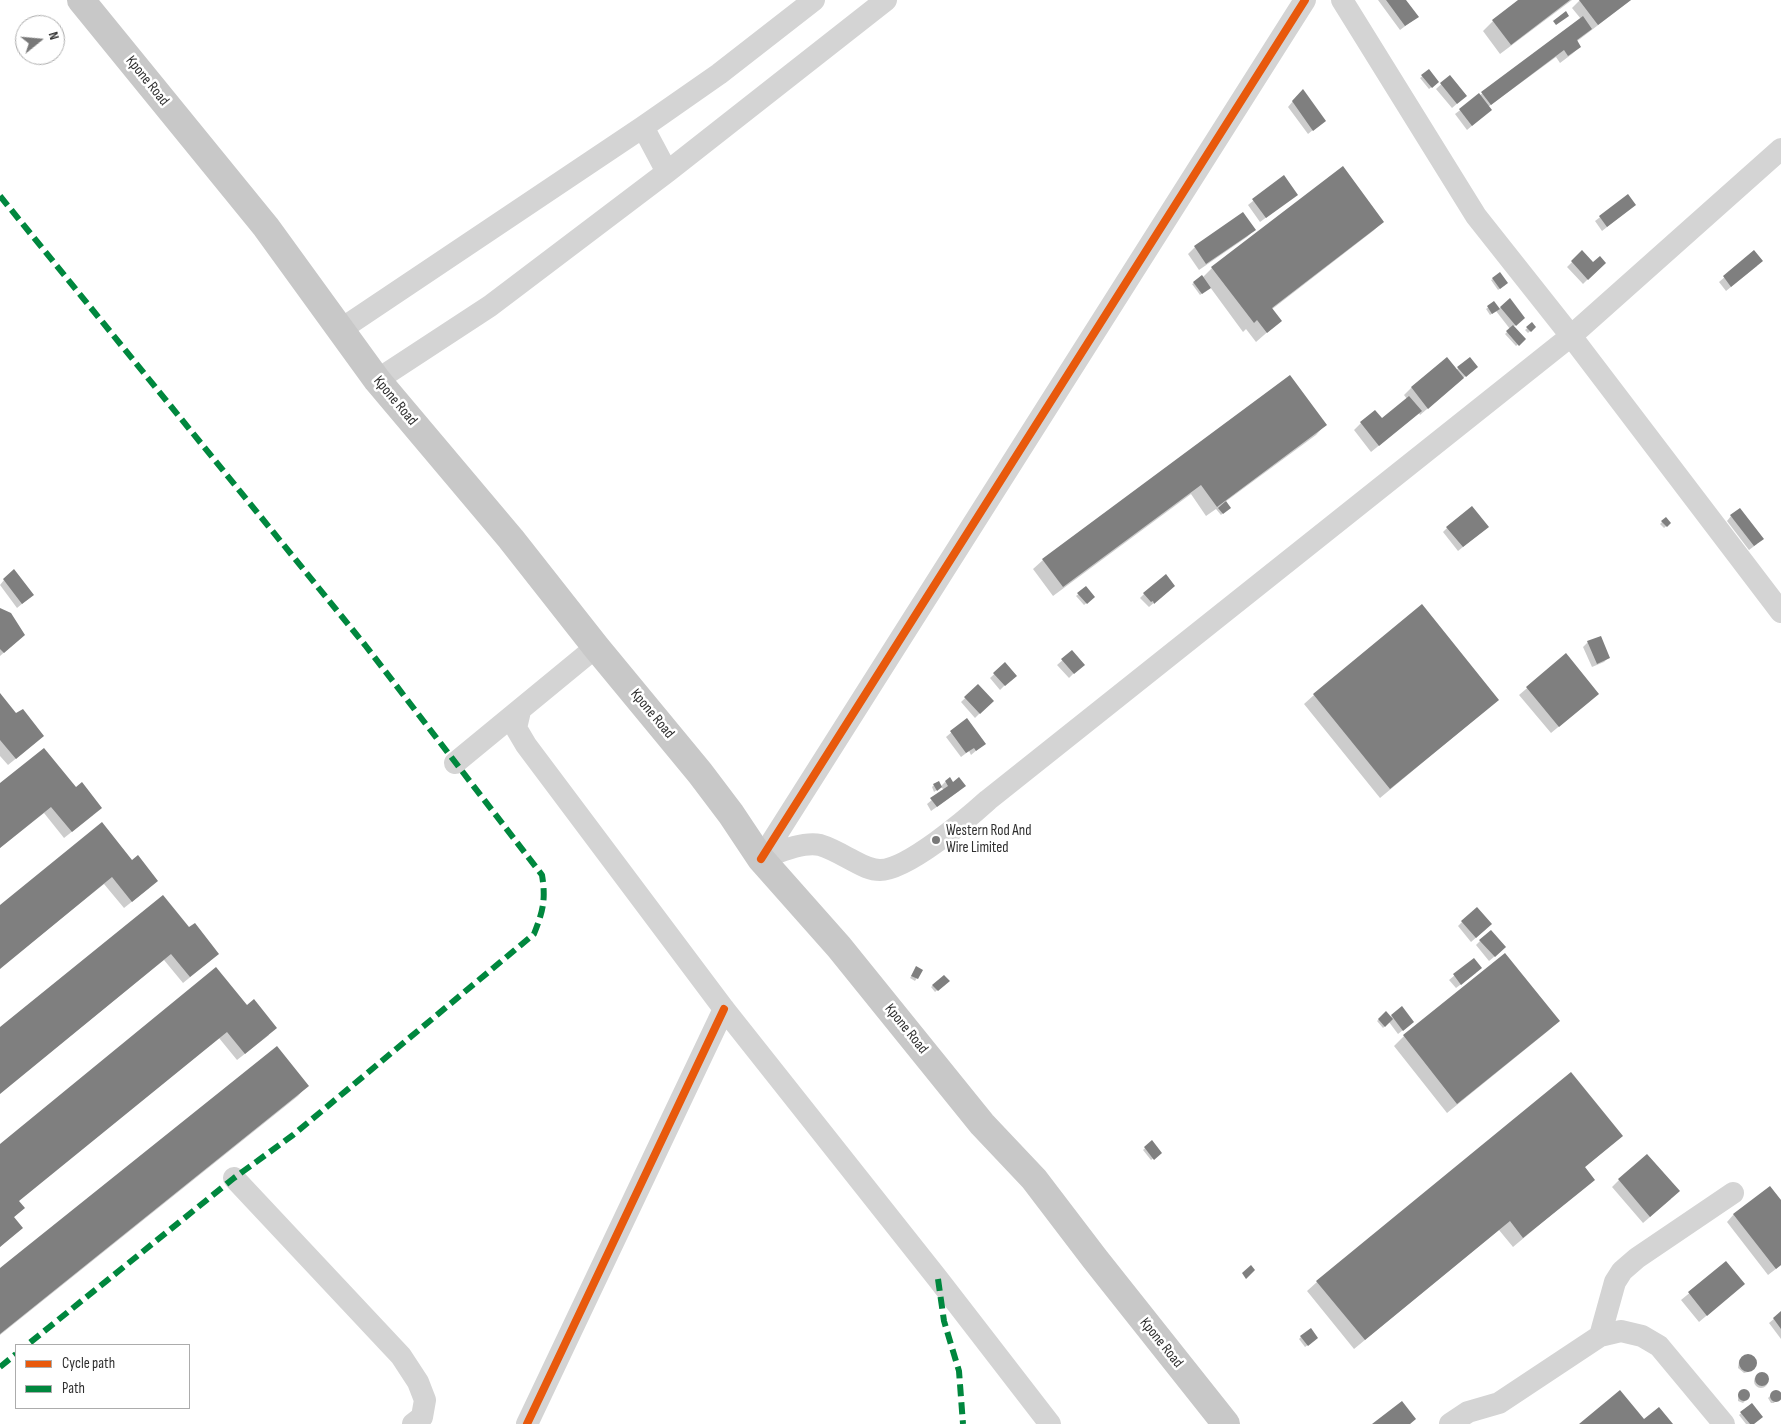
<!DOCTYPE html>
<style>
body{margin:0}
#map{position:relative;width:1781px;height:1424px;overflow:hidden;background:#fff;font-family:"Sofia Sans Condensed",sans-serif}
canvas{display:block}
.legend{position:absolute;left:15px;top:1344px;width:175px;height:65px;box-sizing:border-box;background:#fff;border:1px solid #acacac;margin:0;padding:6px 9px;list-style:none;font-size:15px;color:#303030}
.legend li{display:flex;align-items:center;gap:10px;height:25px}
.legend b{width:25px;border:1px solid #acacac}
.north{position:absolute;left:15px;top:15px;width:50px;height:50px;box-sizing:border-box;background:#fff;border:1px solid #acacac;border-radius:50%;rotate:73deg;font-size:14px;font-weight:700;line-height:20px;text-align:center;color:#303030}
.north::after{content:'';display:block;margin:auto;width:18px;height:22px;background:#787878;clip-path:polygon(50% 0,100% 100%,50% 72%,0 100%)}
</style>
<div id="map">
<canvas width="1781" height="1424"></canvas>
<ul class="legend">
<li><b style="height:6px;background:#e8590c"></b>Cycle path</li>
<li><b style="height:6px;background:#00873e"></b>Path</li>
</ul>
<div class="north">N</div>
</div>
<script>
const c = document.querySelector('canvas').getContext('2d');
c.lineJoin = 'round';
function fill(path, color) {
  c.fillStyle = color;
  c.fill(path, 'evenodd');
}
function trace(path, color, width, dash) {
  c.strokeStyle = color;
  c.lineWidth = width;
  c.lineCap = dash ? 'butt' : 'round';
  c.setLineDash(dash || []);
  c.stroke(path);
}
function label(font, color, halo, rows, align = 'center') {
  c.font = font + ' "Sofia Sans Condensed",sans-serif';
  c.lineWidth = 5;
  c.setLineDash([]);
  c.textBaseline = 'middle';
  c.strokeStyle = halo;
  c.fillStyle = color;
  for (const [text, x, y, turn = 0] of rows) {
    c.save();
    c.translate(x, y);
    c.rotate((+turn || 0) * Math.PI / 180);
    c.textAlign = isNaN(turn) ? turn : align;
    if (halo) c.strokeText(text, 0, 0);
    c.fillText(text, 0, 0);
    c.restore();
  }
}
const shadow = new Path2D(`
 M1378,0h27l7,21 -12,9z
 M1520,0h52l-72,54 -17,-23 10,-10z
 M1580,0h51l-55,42 4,5 -8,7 -12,9 -4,-6 -68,50 -2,7 -19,16 -12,-16 126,-95 -9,-11z
 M1429,71l9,11 -9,7 -9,-11z
 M1449,77l17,19 -14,12 -16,-19z
 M1298,95l26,26 -16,13 -20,-27z
 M1283,177l8,22 -31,23 -12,-17z
 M1628,196l7,9 -33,26 -7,-10z
 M1243,214l11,16 -7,7 -48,33 -11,-16 7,-7z
 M1383,222l-10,9 -102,79 9,11 -24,21 -10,-13 -3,3 -33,-45 -10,8 -8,-11 10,-6 10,-10z
 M1582,252l11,12 11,-1 -21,21 -16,-17z
 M1754,252l3,14 -31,25 -7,-9z
 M1493,279l12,6 -7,5 -7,-10z
 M1509,300l10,22 -6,5 11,12 -8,7 -11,-12 5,-5 -14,-18 -6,4 -4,-6 8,-6 4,7z
 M1532,324l3,3 -7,6 -3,-3z
 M1470,358l6,9 -56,48 -1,-2 -48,39 -17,-22 7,-7 20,-3 26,-21 -3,-4 7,-7 35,-29 10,11z
 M1325,425l-9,10 -91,67 4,5 -8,8 -5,-6 -10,7 -15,-22 -138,102 -20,-27 10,-9z
 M1731,516l26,28 -8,6 -22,-29z
 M1666,518l4,5 -6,5 -4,-4z
 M1447,528l36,3 -25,20 -15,-19z
 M4,580l24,19 -11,9 -17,-23z
 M1086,588l8,9 -10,8 -8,-9z
 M1169,590l-20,17 -9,-9 4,-4z
 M0,609l24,26 -24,21z
 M1588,642l21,15 -5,5 -12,5 -9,-20z
 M1072,652l6,17 -9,9 -12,-13z
 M1566,655l24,46 -39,32 -32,-38z
 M1005,664l10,11 -15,15 -10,-12z
 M978,686l14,15 -17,17 -14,-16z
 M0,695l35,48 -27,22 -8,-9z
 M1314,695l184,5 -118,98 -76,-94z
 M966,720l18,24 -13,11 -2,-4 -8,6 -15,-20z
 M945,782l14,9 -28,20 -4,-7 17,-14 -3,-3 -7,5 -2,-5 2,-2 6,2z
 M0,785l93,30 -29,23 -20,-25 -44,35z
 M102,824l47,64 -25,20 -20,-24 -104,84v-61z
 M163,896l47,65 -27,22 -19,-23 -164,133v-64z
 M1462,922l24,7 -15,13 -13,-16z
 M1480,941l20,11 -11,9 -13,-16z
 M1505,955l53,66 -10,10 -101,82 -53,-67 10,-10z
 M1474,959l2,14 -20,15 -7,-8z
 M216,969l53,66 -32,25 -18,-22 -201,163 6,7 -11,10 8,10 -21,19v-102z
 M915,970l6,1 -6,10 -5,-3z
 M944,976l4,5 -13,11 -4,-5z
 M1386,1013l4,4 2,-1 21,6 -15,12 -9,-12 -6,6 -6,-7z
 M307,1086l-9,10 -298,239v-65z
 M1622,1136l-38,32 9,12 -80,67 -14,-17 -145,119 -47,-58 10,-9z
 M1152,1142l8,11 -9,7 -8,-10z
 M1619,1180l52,19 -28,24 -31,-36z
 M1781,1202v63l-13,10 -41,-53 7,-8z
 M1726,1263l10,28 -37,31 -18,-22z
 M1781,1313v26l-12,-16z
 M1301,1337l14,3 -10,7 -6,-8z
 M1745,1356l7,1 3,6 -7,9 -4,1 -6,-5 1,-7z
 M1754 1381a7 7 0 1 1 14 0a7 7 0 1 1-14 0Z
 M1746,1391l3,5 -4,5 -2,2 -5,-2v-6z
 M1775,1391h2l3,5 -6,7h-3l-3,-5z
 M1752,1404v20h-6l-7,-9z`);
const building = new Path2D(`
 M1386,0h20l13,17 -14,9z
 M1518,0h52l-59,45 -19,-25z
 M1579,0h52l-33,25z
 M1566,11l3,5 -13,9 -3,-4z
 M1583,16l9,13 -15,11 4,7 -13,9 -4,-6 -73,55 -10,-13z
 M1429,69l10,13 -7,6 -11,-13z
 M1450,75l17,21 -10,8 -17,-21z
 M1303,89l23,32 -13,10 -21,-30z
 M1479,93l13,17 -20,16 -13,-17z
 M1343,166l41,56 -112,86 10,13 -15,12 -10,-13 -3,3 -43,-56z
 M1284,175l14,20 -32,23 -14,-19z
 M1628,194l8,11 -29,22 -8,-11z
 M1243,212l13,18 -50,34 -12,-18z
 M1582,250l11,12 7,-6 6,7 -18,17 -17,-19z
 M1754,250l9,11 -32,26 -8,-11z
 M1500,272l8,11 -8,6 -8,-11z
 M1202,275l9,13 -9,6 -9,-12z
 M1510,298l15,20 -9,8 -16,-19z
 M1494,301l6,8 -8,5 -5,-8z
 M1532,322l4,5 -5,5 -5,-5z
 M1513,325l13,14 -7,7 -13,-15z
 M1447,357l17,21 -36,31 -17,-22z
 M1470,357l8,10 -12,10 -9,-10z
 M1290,375l37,50 -110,82 -16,-22 -138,102 -21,-28z
 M1409,396l13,15 -43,35 -19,-24 15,-12 7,8z
 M1226,501l5,7 -8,6 -5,-6z
 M1472,506l17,21 -26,20 -17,-20z
 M1740,508l24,31 -10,7 -24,-31z
 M1666,517l5,6 -4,4 -6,-6z
 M14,569l20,26 -12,9 -19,-25z
 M1166,574l9,12 -21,18 -1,-3 -2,1 -8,-9z
 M1086,586l9,11 -8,7 -10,-11z
 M1422,604l77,96 -109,89 -77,-95z
 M0,608l11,5 14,22 -21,18 -4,-4z
 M1601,636l9,22 -13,6 -10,-23z
 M1072,650l13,15 -11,9 -13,-15z
 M1566,653l33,41 -40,33 -33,-40z
 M1005,662l12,14 -12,10 -12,-13z
 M978,684l16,17 -14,13 -16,-17z
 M0,693l16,20 7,-4 21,27 -28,23 -16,-19z
 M967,718l19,26 -10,7 -2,-3 -8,5 -16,-22z
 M44,748l32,39 6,-5 20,26 -30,24 -21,-25 -51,41v-65z
 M950,777l3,5 6,-5 7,9 -29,21 -7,-9 18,-12 -3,-5z
 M939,781l3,6 -5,4 -4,-7z
 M102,822l30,38 6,-5 20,26 -26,21 -20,-25 -112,92v-64z
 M163,895l26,32 6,-4 24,31 -29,23 -19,-23 -171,140v-67z
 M1477,907l15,17 -16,14 -15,-17z
 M1491,930l15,17 -11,10 -16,-17z
 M1505,953l55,68 -103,83 -54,-69z
 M1474,958l8,10 -21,17 -8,-11z
 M916,966l7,4 -5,9 -7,-3z
 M216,967l31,38 7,-6 23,29 -32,26 -18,-22 -208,169 6,7 -11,9 9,11 -23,19v-103z
 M944,975l6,6 -12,10 -6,-6z
 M1402,1006l12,16 -11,9 -12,-16z
 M1386,1011l7,8 -8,8 -7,-8z
 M277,1046l32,40 -309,248v-66z
 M1571,1072l52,64 -38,31 10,13 -72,58 -13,-17 -145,119 -49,-59z
 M1152,1140l10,13 -8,7 -10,-13z
 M1647,1154l33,37 -30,26 -32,-38z
 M1770,1186l11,14v65l-5,4 -43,-55z
 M1726,1261l19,23 -38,32 -19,-24z
 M1251,1265l4,5 -9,9 -4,-6z
 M1781,1311v18l-8,-11z
 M1311,1328l7,10 -10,8 -8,-10z
 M1739 1363a9 9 0 1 1 18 0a9 9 0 1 1-18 0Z
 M1755 1379a7 7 0 1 1 14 0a7 7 0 1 1-14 0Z
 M1738 1395a6 6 0 1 1 12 0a6 6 0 1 1-12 0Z
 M1620,1390l24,29 15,-12 14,17h-94z
 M1770 1396a6 6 0 1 1 12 0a6 6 0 1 1-12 0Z
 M1402,1401l14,18 -6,5h-38z
 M1752,1403l11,14 -9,7h-4l-10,-12z`);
const minor = new Path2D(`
 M1342,0l134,216 95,120 210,276
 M643,127l24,45
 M340,330l303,-203 76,-53 95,-74
 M377,380l113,-74 177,-134 219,-172
 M520,711l-4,17 10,17 198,264 214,270 112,145
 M455,763l141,-116
 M761,859c16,-6 42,-18 59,-14 10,3 19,8 28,13 10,5 20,12 32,12 27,0 87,-51 108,-70l583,-464 210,-187
 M761,859l544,-859
 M234,1178l167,178 17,26 7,18 -3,17 -9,7
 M1600,1336l15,-54 7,-11 15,-13 96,-65
 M527,1424l197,-415
 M1450,1424l18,-12 31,-9 101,-67 21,-5 21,5 17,10 65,78`);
const major = new Path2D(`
 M81,0l185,227 111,153 134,159 85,108 104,126 31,41 30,45 78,88 143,177 52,55 61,80 131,165`);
const quiet = new Path2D(`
 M0,196l365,449 177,230c4,25 1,36 -8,59l-241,201 -59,43 -207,167
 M938,1279l6,42 15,50 4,53
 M0,1367l16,-13`);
const cycleway = new Path2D(`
 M761,859l544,-859
 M527,1424l197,-415`);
const markers = [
 [936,840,5,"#787878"]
];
const streetNames = [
 ["Kpone Road",147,81,51],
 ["Kpone Road",395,401,50],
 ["Kpone Road",652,714,50],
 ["Kpone Road",906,1029,51],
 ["Kpone Road",1161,1343,51]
];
const poiNames = [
 ["Western Rod And",946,831],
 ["Wire Limited",946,848]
];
fill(shadow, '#0003');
fill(building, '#7f7f7f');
trace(minor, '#d4d4d4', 22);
trace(major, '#c8c8c8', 28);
trace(quiet, '#00873e', 6, [12, 6]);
trace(cycleway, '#e8590c', 8);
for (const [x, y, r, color] of markers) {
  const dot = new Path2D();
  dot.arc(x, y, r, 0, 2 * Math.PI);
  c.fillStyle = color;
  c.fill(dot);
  trace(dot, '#fff', 2);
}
label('15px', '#303030', '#fff', streetNames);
label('15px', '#303030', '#fff', poiNames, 'left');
</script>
